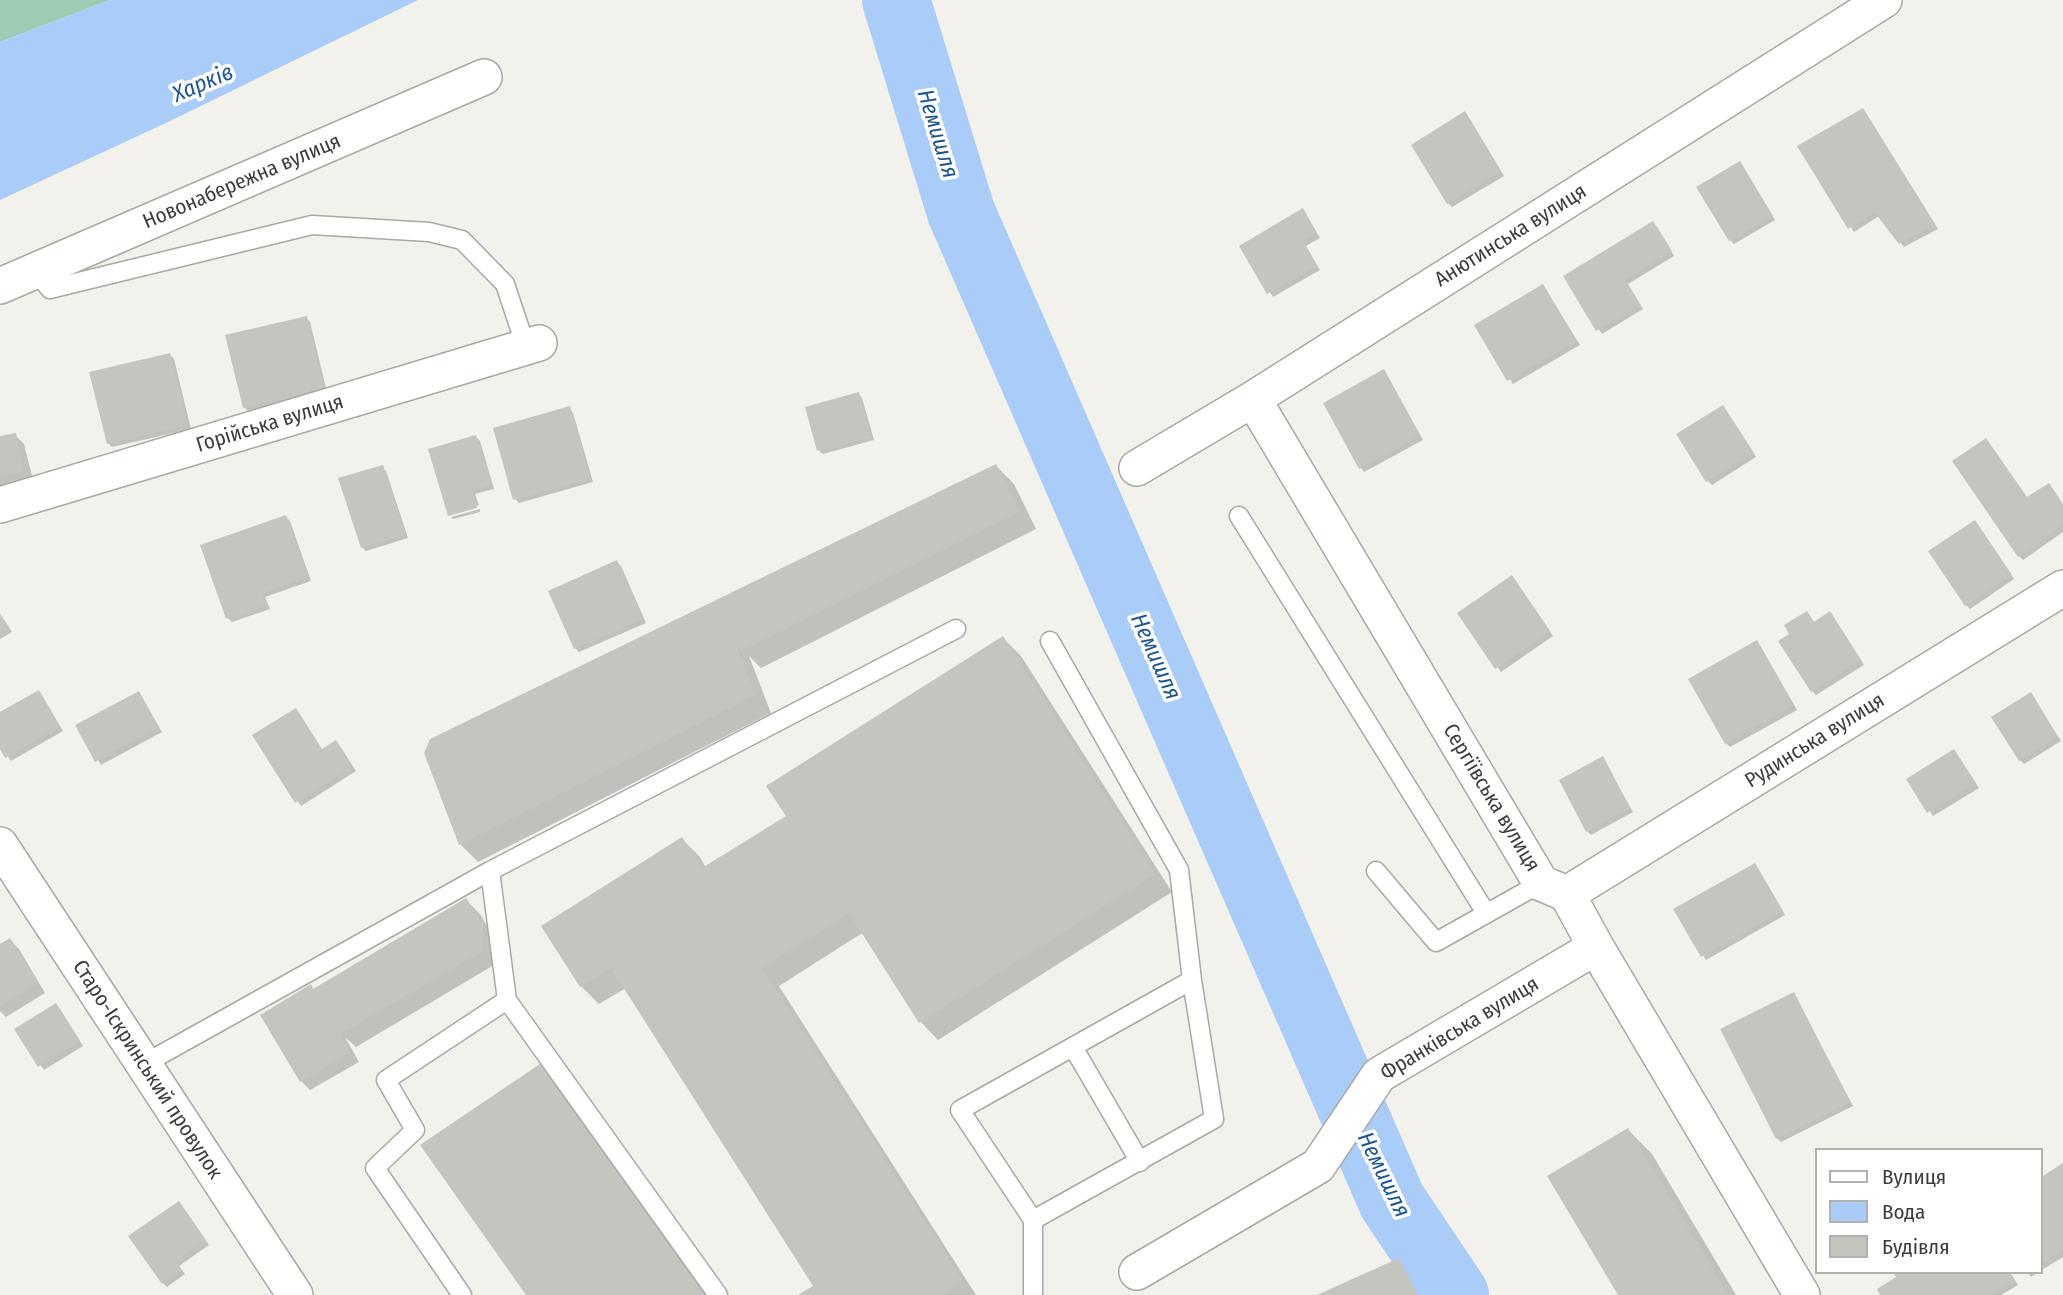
<!DOCTYPE html>
<meta charset="utf-8">
<style>
body{margin:0}
#map{position:relative;width:2063px;height:1295px;overflow:hidden;background:#f3f1ec;font-family:"Fira Sans Condensed",sans-serif}
canvas{display:block}
.legend{position:absolute;left:1815px;top:1148px;width:228px;height:126px;box-sizing:border-box;background:#fff;border:2px solid #b1b1b0;margin:0;padding:9px 12px;list-style:none;font-size:21px;color:#3d3c3a}
.legend li{display:flex;align-items:center;gap:14px;height:35px}
.legend b{width:35px;border:2px solid #b1b1b0}
</style>
<div id="map">
<canvas width="2063" height="1295"></canvas>
<ul class="legend">
<li><b style="height:9px;background:#fff"></b>Вулиця</li>
<li><b style="height:19px;background:#a9ccf8"></b>Вода</li>
<li><b style="height:19px;background:#c6c4bf"></b>Будівля</li>
</ul>
</div>
<script>
const c = document.querySelector('canvas').getContext('2d');
c.lineJoin = 'round';
function fill(path, color) {
  c.fillStyle = color;
  c.fill(path, 'evenodd');
}
function trace(path, color, width, dash) {
  c.strokeStyle = color;
  c.lineWidth = width;
  c.lineCap = dash ? 'butt' : 'round';
  c.setLineDash(dash || []);
  c.stroke(path);
}
function label(font, color, halo, rows, align = 'center') {
  c.font = font + ' "Fira Sans Condensed",sans-serif';
  c.lineWidth = 7;
  c.setLineDash([]);
  c.textBaseline = 'middle';
  c.strokeStyle = halo;
  c.fillStyle = color;
  for (const [text, x, y, turn = 0] of rows) {
    c.save();
    c.translate(x, y);
    c.rotate((+turn || 0) * Math.PI / 180);
    c.textAlign = isNaN(turn) ? turn : align;
    if (halo) c.strokeText(text, 0, 0);
    c.fillText(text, 0, 0);
    c.restore();
  }
}
const green = new Path2D(`
 M0,0h110l-110,42z`);
const water = new Path2D(`
 M110,0h308l-248,121 -170,79v-158z`);
const shadow = new Path2D(`
 M1863,110l75,119 -34,18 -25,-31 -25,16 -54,-85z
 M1469,118l35,58 -52,31 -4,-4z
 M1740,163l35,57 -41,24 -4,-4z
 M1303,210l17,28 -14,8 14,24 -47,27 -32,-51z
 M1657,227l17,29 -46,28 15,25 -41,25 -37,-58z
 M1543,286l37,59 -67,39 -37,-59z
 M306,318l4,4 17,70 -79,19 -4,-4z
 M170,355l4,4 17,70 -79,18 -4,-4z
 M1387,376l36,64 -59,32 -4,-5z
 M858,394l4,4 12,42 -51,14 -5,-4z
 M1723,407l33,50 -44,28 -4,-4z
 M569,408l4,5 20,69 -74,21 -4,-4z
 M15,435l9,9 9,36 -33,7v-49z
 M476,437l4,4 14,48 -19,5 4,11 -30,9z
 M996,466l18,18 22,45 -275,139 -12,-12 22,57 -293,149 -18,-18 -34,-91z
 M382,467l4,4 22,67 -42,13 -4,-4z
 M2027,499l36,5v28l-40,28 -4,-4z
 M480,509v3l-27,7 -2,-2z
 M286,517l4,4 21,60 -46,16 5,12 -38,13 -4,-4z
 M1975,522l39,57 -44,30 -4,-4z
 M617,562l4,4 25,57 -67,29 -4,-4z
 M1515,581l38,55 -52,36 -42,-58z
 M1830,613l34,52 -48,30 -4,-4 2,-67z
 M0,614l12,18 -12,7z
 M1003,638l18,18 151,236 -234,148 -17,-18 -57,-90 -85,54 197,309h-175l14,-9 -189,-298 -27,16 -18,-18 -38,-59 139,-88 18,18 6,11 82,-51z
 M1760,646l37,64 -67,37 -4,-4z
 M39,692l24,39 -52,30 -11,-16v-31z
 M138,693l24,39 -61,33 -24,-39z
 M2034,699l27,42 -37,23 -4,-4z
 M255,736l68,14 17,-4 16,25 -55,35z
 M1954,751l25,37 -46,28 -25,-37z
 M1603,759l30,53 -42,23 -4,-4z
 M1755,865l30,50 -79,45 -30,-50z
 M466,900l14,14 16,27 -2,24 -138,82 -11,-10 14,25 -49,28 -9,-9 13,-91z
 M10,940l9,9 26,44 -39,24 -6,-6v-65z
 M1794,994l59,112 -72,36 -4,-4z
 M60,1009l23,37 -39,24 -28,-40z
 M540,1066l18,18 151,211h-181z
 M1628,1130l24,24 84,141h-116z
 M2063,1165v92l-23,14v-91z
 M183,1208l26,37 -30,21 6,8 -18,13 -4,-4z
 M1399,1260l17,18 9,17h-104z
 M2010,1272l8,13 -17,10h-119z
 M2027,1272h12l-8,5z`);
const river = new Path2D(`
 M896,0l65,212 431,989 63,94`);
const building = new Path2D(`
 M1863,108l72,116 -36,20 -24,-31 -27,16 -51,-83z
 M1465,111l36,60 -54,33 -36,-59z
 M1740,161l33,55 -44,25 -33,-54z
 M1303,208l14,25 -14,8 14,25 -50,28 -28,-48z
 M1653,221l19,30 -47,29 15,25 -44,26 -33,-55z
 M1543,284l34,57 -70,40 -33,-56z
 M307,316l17,73 -81,19 -18,-73z
 M170,353l18,72 -81,19 -18,-72z
 M1384,369l36,66 -61,34 -36,-66z
 M859,392l12,45 -54,14 -12,-44z
 M1723,405l31,48 -48,29 -30,-48z
 M570,406l20,72 -77,22 -20,-72z
 M16,433l8,38 -24,6v-41z
 M476,435l15,49 -19,6 5,18 -29,8 -20,-67z
 M1986,438l41,59 22,-14 14,21v21l-45,32 -66,-96z
 M996,464l24,47 -279,140 -7,-10 21,54 -296,150 -35,-92 6,-14z
 M383,465l22,69 -44,14 -23,-70z
 M286,515l22,62 -46,16 5,12 -41,14 -26,-74z
 M1975,520l37,55 -47,31 -37,-55z
 M617,560l26,59 -69,30 -26,-58z
 M1512,575l38,56 -55,38 -38,-56z
 M1807,611l7,11 16,-11 31,49 -50,32 -33,-51 11,-7 -5,-9z
 M0,614l9,13 -9,6z
 M1003,636l152,238 -236,149 -70,-110 -87,55 201,313 -22,14h-143l15,-9 -202,-318 -31,19 -39,-61 141,-89 20,31 84,-52 -20,-30z
 M1757,640l37,65 -69,39 -37,-65z
 M39,690l21,36 -55,32 -5,-9v-37z
 M139,691l20,36 -64,35 -20,-37z
 M2031,692l27,45 -39,24 -28,-44z
 M296,708l26,41 14,-9 17,27 -58,36 -43,-68z
 M1954,749l22,34 -49,30 -21,-34z
 M1603,756l27,52 -44,24 -27,-52z
 M1755,863l28,48 -82,46 -28,-48z
 M466,898l17,28 -2,26 -141,82 11,18 -51,30 -40,-67 51,-31 2,5z
 M10,938l28,45 -38,23v-62z
 M1794,992l56,110 -74,37 -56,-110z
 M56,1003l24,38 -42,26 -24,-38z
 M540,1064l166,231h-180l-106,-150z
 M1628,1128l100,167h-110l-71,-119z
 M2063,1163v87l-23,15v-87z
 M179,1201l27,39 -30,21 6,9 -20,14 -34,-48z
 M1399,1258l19,37h-101z
 M1893,1272h117l5,9 -25,14h-110l-3,-6 19,-12z`);
const service = new Path2D(`
 M35,271l15,18 262,-64 117,7 33,8 43,44 21,63
 M1239,516l247,397
 M490,871l17,129 211,295
 M1376,871l60,71 105,-59
 M1073,1047l67,115
 M144,1064l346,-193 466,-242
 M1033,1220l181,-101 -22,-139
 M462,1295l-87,-127 40,-38 -29,-50 121,-80
 M1033,1295v-75l-73,-110 232,-130 -13,-110 -129,-229`);
const minor = new Path2D(`
 M0,286l484,-209
 M1253,399l288,484 26,11 29,53 206,348
 M1137,468l116,-69 631,-399
 M0,505l539,-162
 M0,845l295,450
 M1567,894l496,-306
 M1137,1272l181,-106 61,-91 217,-128`);
const streetNames = [
 ["Новонабережна вулиця",242,182,-23],
 ["Анютинська вулиця",1511,236,-32],
 ["Горійська вулиця",270,424,-17],
 ["Рудинська вулиця",1815,741,-32],
 ["Сергіївська вулиця",1491,798,59],
 ["Франківська вулиця",1460,1029,-31],
 ["Старо-Іскринський провулок",147,1070,57]
];
const waterNames = [
 ["Харків",203,84,-23],
 ["Немишля",937,134,73],
 ["Немишля",1155,657,66],
 ["Немишля",1383,1175,64]
];
fill(green, '#9dccb5');
fill(water, '#a9ccf8');
fill(shadow, '#0003');
trace(river, '#a9ccf8', 68);
fill(building, '#c6c4bf');
trace(service, '#aaa8a3', 21);
trace(minor, '#aaa8a3', 38);
trace(service, '#fff', 18);
trace(minor, '#fff', 35);
label('21px', '#3d3c3a', '#fff', streetNames);
label('italic 23px', '#1d5696', '#fff', waterNames);
</script>
